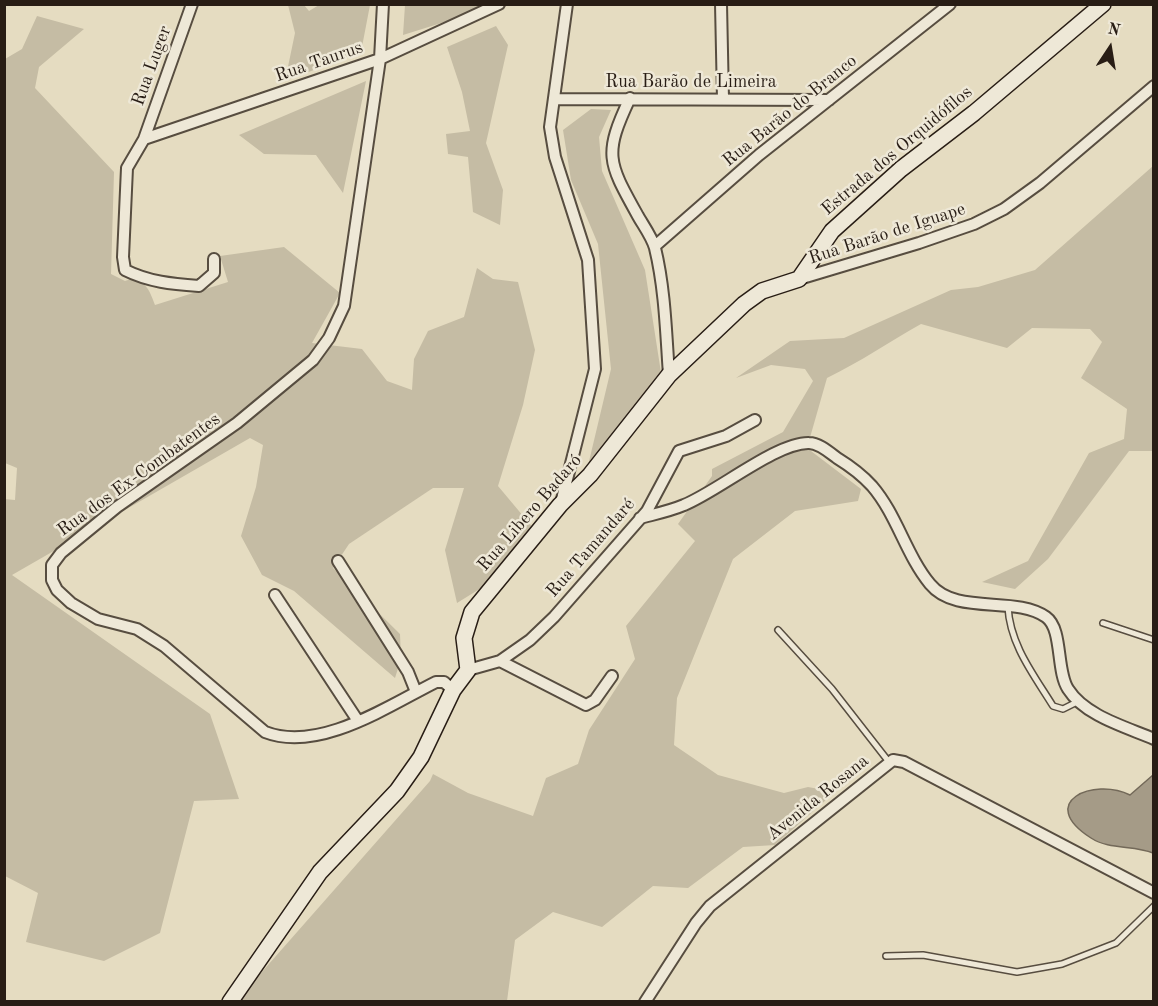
<!DOCTYPE html>
<meta charset="utf-8">
<style>
body{margin:0}
#map{position:relative;width:1158px;height:1006px;overflow:hidden;background:#e5dcc1;font-family:"Old Standard TT",serif}
canvas{display:block}
.frame{position:absolute;inset:0;border:6px solid #281d15;pointer-events:none}
.north{position:absolute;left:1080px;top:18px;width:60px;height:60px;-webkit-text-stroke:4px #eee8d7;paint-order:stroke;rotate:12deg;font-size:16px;font-weight:700;line-height:24px;text-align:center;color:#281d15}
.north::after{content:'';display:block;margin:auto;width:21px;height:27px;background:#281d15;clip-path:polygon(50% 0,100% 100%,50% 72%,0 100%)}
</style>
<div id="map">
<canvas width="1158" height="1006"></canvas>
<div class="frame"></div>
<div class="north">N</div>
</div>
<script>
const c = document.querySelector('canvas').getContext('2d');
c.lineJoin = 'round';
function fill(path, color) {
  c.fillStyle = color;
  c.fill(path, 'evenodd');
}
function trace(path, color, width, dash) {
  c.strokeStyle = color;
  c.lineWidth = width;
  c.lineCap = dash ? 'butt' : 'round';
  c.setLineDash(dash || []);
  c.stroke(path);
}
function label(font, color, halo, rows, align = 'center') {
  c.font = font + ' "Old Standard TT",serif';
  c.lineWidth = 5;
  c.setLineDash([]);
  c.textBaseline = 'middle';
  c.strokeStyle = halo;
  c.fillStyle = color;
  for (const [text, x, y, turn = 0] of rows) {
    c.save();
    c.translate(x, y);
    c.rotate((+turn || 0) * Math.PI / 180);
    c.textAlign = isNaN(turn) ? turn : align;
    if (halo) c.strokeText(text, 0, 0);
    c.fillText(text, 0, 0);
    c.restore();
  }
}
const green = new Path2D(`
 M288,5h16l5,6 10,-6h51l-9,47 -76,29 10,-48z
 M405,5h87l-3,3 -86,27z
 M37,16l47,13 -45,38 -4,21 79,84 -3,102 14,7c18,-7 25,10 30,24l73,-23 -8,-26 64,-9 56,46 -28,50 50,6 25,32 25,9 2,-31 14,-28 36,-14 13,-49 16,11 25,3 17,68 -12,55 -25,81 36,43 -48,56 -29,18 -12,-53 19,-62h-31l-84,56 -16,24 67,66 1,25 -6,19 -101,-87 -32,-16 -21,-39 15,-49 7,-42 -13,-7 -238,137 198,139 29,85 -45,2 -34,132 -56,28 -78,-19 12,-49 -33,-17 -1,-377 11,1 2,-32 -12,-5v-404l17,-10z
 M496,26l12,19 -22,98 17,47 -3,35 -27,-13 -5,-55 -20,-3 -2,-20 24,-3 -8,-39 -15,-45z
 M366,81l-23,112 -27,-38 -52,-1 -25,-19z
 M591,109l20,1 -12,27 3,34 43,99 17,109 -76,95 25,-105 -13,-125 -27,-64 -8,-50z
 M1153,166v285h-24l-81,108 -33,30 -33,-7 46,-21 61,-108 35,-14 3,-30 -46,-31 21,-36 -12,-13 -58,-1 -25,20 -86,-24c-32,18 -61,38 -94,54l-20,70 54,41 -3,12 -63,10 -62,48 -56,139 -3,47 44,30 66,18 24,-6 27,5 -60,53 -32,2 -55,41 -35,-2 -51,41 -49,-15 -38,28 -8,61 -266,1 5,-12 184,-209 3,-7 35,19 65,23 13,-38 32,-14 11,-34 46,-71 -9,-33 69,-85 -17,-17 34,-48v-7l71,-37 30,-51 -8,-12 -34,-4 -35,13 54,-37 54,-3 107,-48 27,-3 57,-17z`);
const water = new Path2D(`
 M1153,775v78c-19,-8 -44,-3 -62,-15 -56,-36 3,-61 39,-43z`);
const lane = new Path2D(`
 M1008,607c2,38 26,68 45,99l10,3 16,-8
 M1103,623l51,17
 M778,630l54,59 57,73
 M886,956l37,-1 94,17 45,-8 54,-21 38,-37`);
const street = new Path2D(`
 M192,4l-48,135 -17,29 -4,89 2,13c24,12 47,14 74,16l15,-13v-14
 M383,4l-3,55 -36,247 -15,32 -16,22 -76,63 -120,84 -56,46 -9,12v15l5,10 14,13 27,16 39,10 27,17 101,86c54,21 123,-26 171,-50h8l9,8
 M721,4l2,95
 M630,98c-27,57 -22,64 8,118 5,9 14,21 17,32 10,41 11,85 14,127
 M554,99l275,1
 M144,139l236,-80 119,-55
 M655,246l104,-91 191,-151
 M799,279l120,-36 55,-19 30,-15 36,-26 114,-97
 M561,503l34,-134 -7,-109 -33,-103 -5,-30 17,-123
 M640,518c15,-4 30,-7 44,-13 33,-13 93,-63 125,-62 10,0 20,9 28,15 13,8 25,17 35,28 25,29 34,69 58,98 26,32 85,11 116,33 17,12 10,54 22,72 17,27 58,38 86,50
 M338,561l70,111 8,20
 M275,595l83,126
 M500,661l86,44 9,-5 17,-24
 M468,670l32,-9 30,-21 24,-23 93,-106 32,-60 47,-15 29,-16
 M645,1002l51,-79 14,-17 183,-146 11,2 250,131`);
const secondary = new Path2D(`
 M230,1002l90,-130 77,-81 24,-34 32,-67 15,-20 -4,-32 8,-26 88,-107 30,-30 79,-100 75,-71 18,-13 37,-12 33,-48 69,-62 73,-56 129,-109`);
const streetNames = [
 ["Rua Taurus",319,62,-19],
 ["Rua Luger",152,66,-70],
 ["Rua Barão de Limeira",691,82],
 ["Rua Barão do Branco",790,111,-39],
 ["Estrada dos Orquidófilos",897,151,-40],
 ["Rua Barão de Iguape",887,234,-18],
 ["Rua dos Ex-Combatentes",139,475,-36],
 ["Rua Libero Badaró",530,513,-49],
 ["Rua Tamandaré",591,548,-49],
 ["Avenida Rosana",818,798,-39]
];
fill(green, '#c5bca4');
fill(water, '#a59b87');
trace(water, '#736959', 1.5);
trace(lane, '#574d40', 8);
trace(street, '#574d40', 14);
trace(secondary, '#281d15', 18);
trace(lane, '#eee8d7', 5);
trace(street, '#eee8d7', 10);
trace(secondary, '#eee8d7', 15);
label('18px', '#281d15', '#eee8d7', streetNames);
</script>
